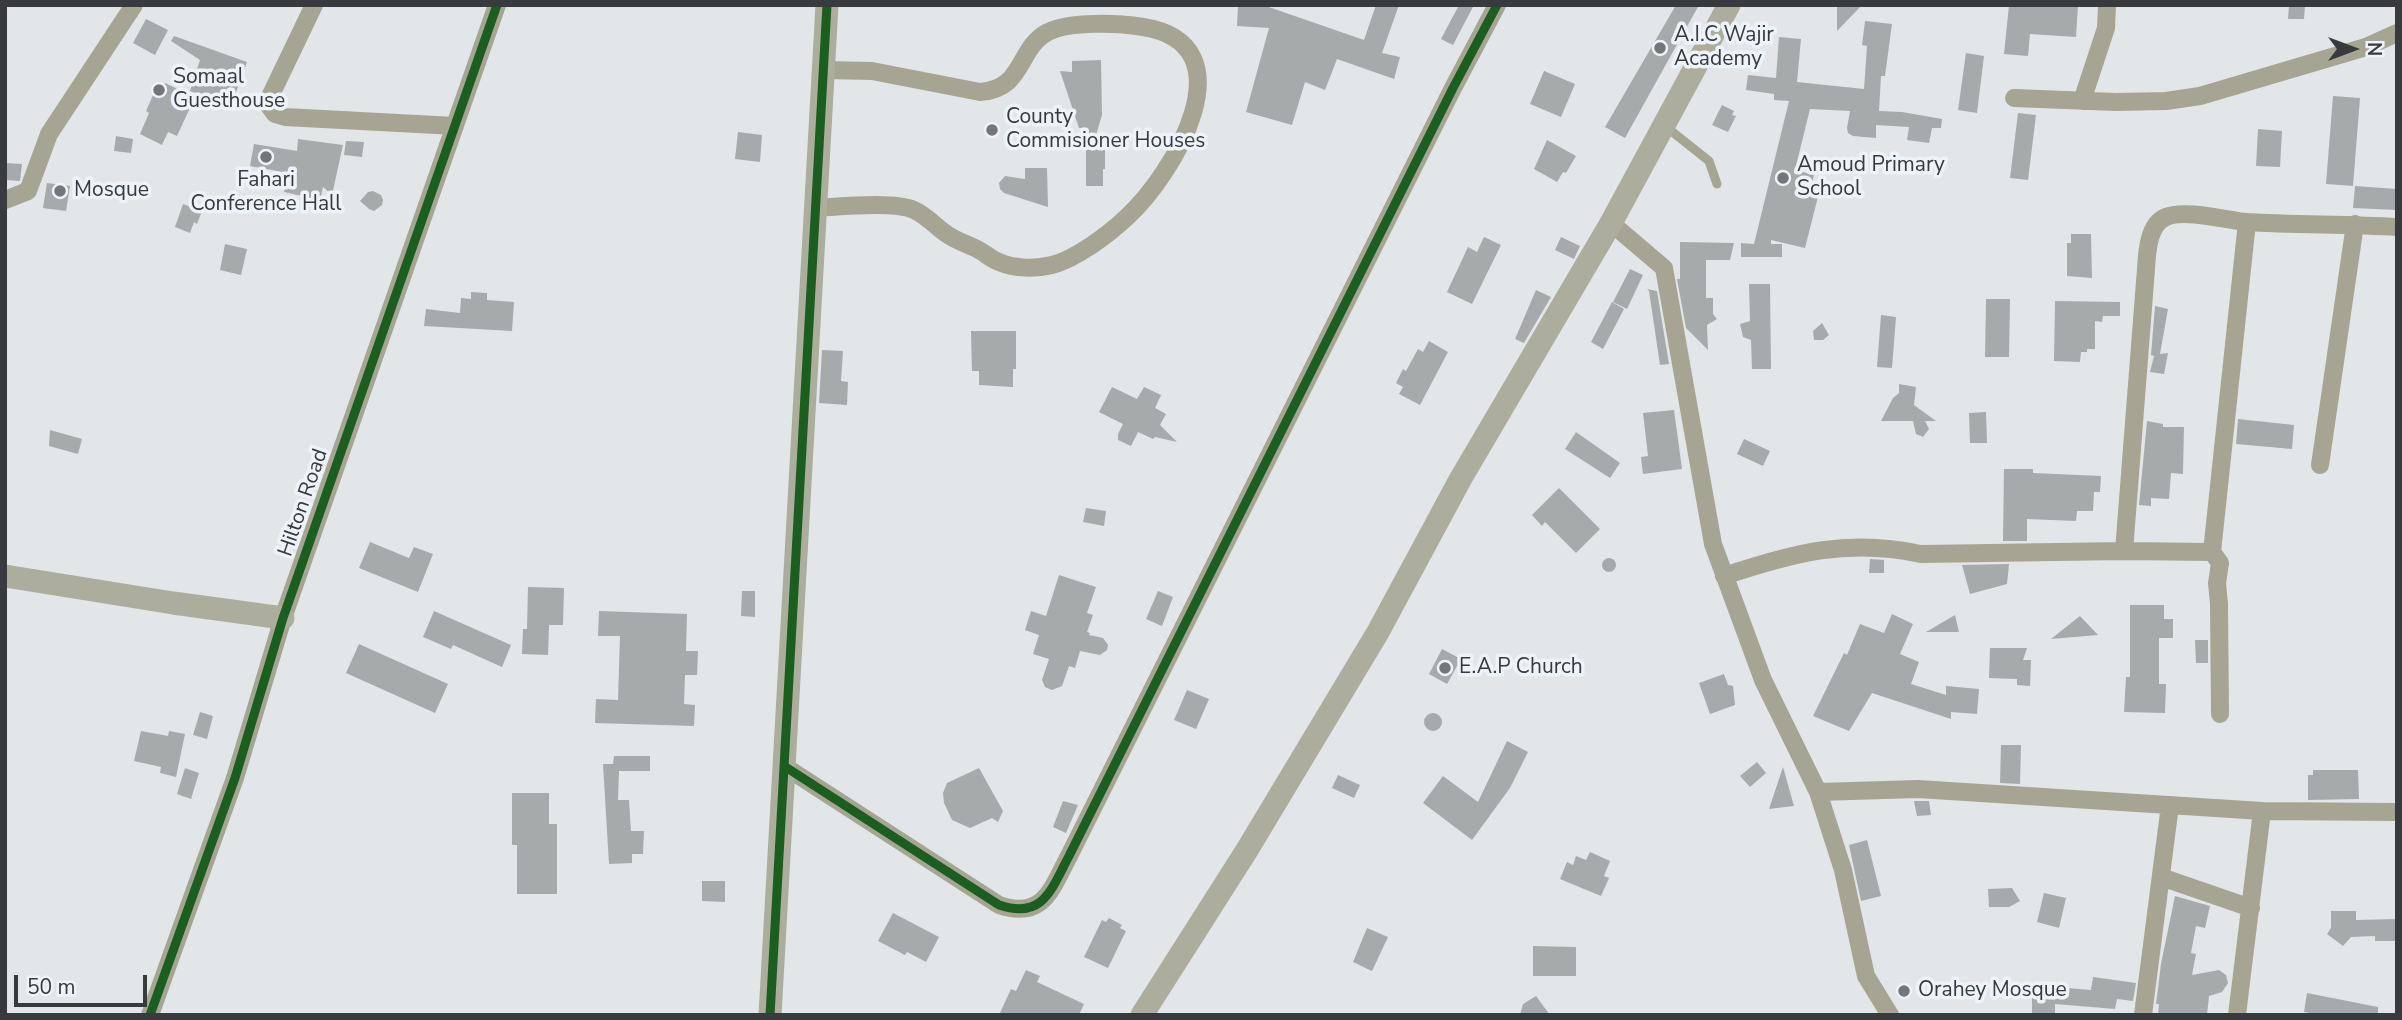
<!DOCTYPE html>
<style>
body{margin:0}
#map{position:relative;width:2402px;height:1020px;overflow:hidden;background:#e2e6e9;font-family:"Nunito Sans",sans-serif}
canvas{display:block}
.frame{position:absolute;inset:0;border:7px solid #383a3d;pointer-events:none}
.north{position:absolute;left:2318px;top:14px;width:70px;height:70px;-webkit-text-stroke:5px #ecf3f9;paint-order:stroke;rotate:90deg;font-size:19px;font-weight:700;line-height:28px;text-align:center;color:#383a3d}
.north::after{content:'';display:block;margin:auto;width:24px;height:32px;background:#383a3d;clip-path:polygon(50% 0,100% 100%,50% 72%,0 100%)}
.scale{position:absolute;left:14px;top:975px;width:133px;height:32px;box-sizing:border-box;border:4px solid #383a3d;border-top:0;padding-left:9px;font-size:21px;line-height:24px;white-space:nowrap;color:#383a3d;-webkit-text-stroke:5px #ecf3f9;paint-order:stroke}
</style>
<div id="map">
<canvas width="2402" height="1020"></canvas>
<div class="frame"></div>
<div class="north">N</div>
<div class="scale">50 m</div>
</div>
<script>
const c = document.querySelector('canvas').getContext('2d');
c.lineJoin = 'round';
function fill(path, color) {
  c.fillStyle = color;
  c.fill(path, 'evenodd');
}
function trace(path, color, width, dash) {
  c.strokeStyle = color;
  c.lineWidth = width;
  c.lineCap = dash ? 'butt' : 'round';
  c.setLineDash(dash || []);
  c.stroke(path);
}
function label(font, color, halo, rows, align = 'center') {
  c.font = font + ' "Nunito Sans",sans-serif';
  c.lineWidth = 7;
  c.setLineDash([]);
  c.textBaseline = 'middle';
  c.strokeStyle = halo;
  c.fillStyle = color;
  for (const [text, x, y, turn = 0] of rows) {
    c.save();
    c.translate(x, y);
    c.rotate((+turn || 0) * Math.PI / 180);
    c.textAlign = isNaN(turn) ? turn : align;
    if (halo) c.strokeText(text, 0, 0);
    c.fillText(text, 0, 0);
    c.restore();
  }
}
const building = new Path2D(`
 M1238,5h25l101,35 12,-35h23l-17,48 18,4 -6,22 -57,-20 -12,31 -20,-8 -13,43 -46,-13 23,-84 -32,-2z
 M1459,5h15l-21,40 -12,-6z
 M1676,5h23l-74,133 -20,-11z
 M1837,5h25l-25,26z
 M2009,5h69l-2,32 -46,-3 -2,22 -24,-2z
 M2289,5h16l-1,14h-16z
 M146,19l22,11 -13,25 -22,-12z
 M1865,21l27,3 -7,52h-4l-2,35 23,1 40,7 -1,9h-9l-3,15 -22,-3 2,-13 -33,-2v13l-23,-2 -5,-3 -1,-5 3,-17 -40,-2 -15,61 19,5 -3,11 9,3 -15,59 -34,-8v4h11v13h-41v-14l13,1 35,-143 -15,-1v-6l-28,-4 2,-15 28,3 3,-41 22,2 -4,43 67,7 3,-43 -5,-1z
 M174,36l73,26 -16,44 -41,-15 10,-31 -29,-19z
 M1966,53l18,3 -7,57 -19,-3z
 M1101,60l1,55 -6,20h9v34h-2v17h-17v-58h-7l-19,-57 12,1v-11z
 M1544,71l31,13 -14,33 -31,-13z
 M165,83l30,14 -18,39 -9,-4 -6,13 -22,-11 9,-21 -3,-2 8,-18 5,3z
 M2333,96l27,2 -7,88 -27,-2z
 M1722,105l12,6 -2,4 4,1 -8,16 -16,-7z
 M2018,113l18,2 -8,65 -18,-2z
 M2258,129l24,2 -2,36 -24,-1z
 M738,132l24,3 -2,27 -25,-3z
 M116,136l17,3 -2,14 -17,-2z
 M298,139l45,6 -11,50 -9,-8 -3,13 -36,-8 4,-19 -38,-7 4,-22 43,7z
 M1547,140l29,16 -10,17 -3,-1 -6,10 -23,-13z
 M346,141l18,1 -2,15 -18,-2z
 M5,163l17,1 -2,17 -15,-1z
 M1025,168h22l1,39 -44,-14 -4,-4 -1,-6 6,-7 20,3z
 M47,183l23,3 -4,25 -23,-3z
 M2355,186l42,3v21l-44,-2z
 M373,191l8,4 2,5 -1,5 -8,6 -5,-2 -9,-8 8,-9z
 M183,204l19,7 -5,13 -3,-2 -4,11 -15,-6z
 M2071,234h20l1,44 -25,-2v-33h4z
 M1484,237l17,8 -29,59 -25,-12 21,-45 9,5z
 M1561,237l19,9 -6,13 -19,-9z
 M1680,242l54,1 -4,17h-24v38h7v16l4,5 -10,6 1,25 -22,-22 -9,-49h3z
 M225,244l22,5 -6,26 -21,-5z
 M1630,269l13,6 -16,34 -14,-7z
 M1749,284h21l1,85h-19l-1,-29 -8,-3 -3,-13 10,-3z
 M1647,289l10,2 12,73 -9,1 -11,-74z
 M1536,290l15,7 -27,46 -9,-4z
 M471,292l16,1v7l27,2 -2,29 -88,-5 2,-17 34,4 1,-15 10,1z
 M1986,299h24l-1,58h-24z
 M2055,301l65,1v14h-17l-1,6 -7,-1v28h-8v3h-6l-1,10 -26,-1z
 M1612,302l12,7 -21,40 -12,-7z
 M2155,306l13,3 -8,45 8,-1 -4,21 -14,-2 4,-16 -3,-1z
 M1881,315l15,2 -4,51 -15,-1z
 M1822,323l7,12 -6,5h-9l-1,-9z
 M971,331h45v38h-3v18l-34,-2v-14h-7z
 M1429,341l19,11 -28,53 -21,-11 4,-7 -7,-4 7,-14 3,2 12,-22 5,3z
 M822,350l21,1 -2,30 7,1 -1,23 -28,-2z
 M1899,384l17,3 -2,18 22,16h-11l4,8 -6,8 -7,-3 -3,-13h-32l12,-23 6,-5z
 M1112,387l25,12 7,-12 17,8 -6,13 11,6 -6,11 17,17 -22,-5 -2,2 -15,-7 -7,14 -13,-6v-6l5,-10 -24,-12z
 M1674,410l8,59 -39,5 -2,-17 7,-1 -5,-43z
 M1986,412l1,31h-17l-1,-30z
 M2238,419l56,6 -2,24 -56,-5z
 M2147,421l16,3v3h21l-1,47 -12,-1 -2,26 -18,-1v8l-12,-1z
 M50,430l32,9 -4,15 -29,-8z
 M1576,432l44,31 -10,15 -45,-29z
 M1744,439l26,12 -7,15 -26,-12z
 M2004,469h29v4l68,3 -1,16h-6l-1,19h-16l-1,10 -49,-2v22h-24z
 M1559,488l41,41 -24,24 -31,-31 -3,4 -10,-11z
 M1086,508l20,3 -2,15 -21,-4z
 M370,542l39,16 5,-11 19,7 -15,38 -59,-24z
 M1602 565a7 7 0 1 1 14 0a7 7 0 1 1-14 0Z
 M1870,559l14,1v13h-15z
 M2009,564l-2,20 -37,10 -8,-29z
 M1059,575l37,12 -9,26 6,2 -6,17 3,1 -1,2 14,3 5,7 -1,5 -7,5 -20,-4 -5,17 -6,-2 -7,20 -10,4 -7,-3 -3,-7 7,-21 -16,-5 6,-19 -14,-5 6,-19 15,5z
 M528,587l36,1 -1,37h-14l-1,30 -26,-1 1,-25h4z
 M742,591h13v26l-14,-1z
 M1158,591l15,6 -11,29 -16,-7z
 M2130,605h34v14h9v19h-14v46h7l-1,29 -41,-1 2,-35h4z
 M434,611l77,34 -9,22 -49,-22 -2,4 -28,-12z
 M599,611l88,3 -1,37h12l-1,24h-12l-1,29 11,1 -1,21 -99,-3 1,-24 22,1 2,-64h-22z
 M1892,614l21,10 -13,30 19,8 -8,22 35,11v-9l33,3 -2,25 -26,-2v7l-79,-26 -23,38 -36,-15 31,-63 3,2 13,-31 24,9z
 M1955,615l4,17h-33z
 M2080,616l18,19 -47,4z
 M2195,640h13v23h-12z
 M359,644l89,40 -13,29 -89,-40z
 M1990,648h37l-4,12h8l-1,26 -13,-1v-6l-28,-1z
 M1442,649l19,10 -14,25 -18,-10z
 M1724,674l4,11 5,1 2,19 -25,9 -11,-31z
 M1187,690l22,9 -13,30 -22,-9z
 M200,712l13,4 -6,23 -14,-4z
 M1424 722a9 9 0 1 1 18 0a9 9 0 1 1-18 0Z
 M141,731l27,5 1,-5 16,3 -9,43 -16,-4 1,-6 -27,-6z
 M1507,741l21,11 -18,36 -38,52 -49,-37 20,-27 35,26z
 M2001,745h20l-1,39 -20,-1z
 M614,756h36v15h-31l-1,29h11l2,31h13l-1,23h-11v9l-23,1 -6,-100h10z
 M1757,762l9,11 -16,14 -10,-11z
 M1783,767l11,39 -25,3z
 M185,768l14,5 -8,26 -14,-5z
 M979,768l24,43 -5,11 -6,-4 -22,10 -18,-8 -8,-17 -1,-10 4,-10z
 M2313,770h45l1,29 -51,1v-25h5z
 M1338,775l22,10 -6,13 -22,-10z
 M512,793h37v31h8v70h-40v-49h-5z
 M1063,801l15,4 -12,28 -13,-6z
 M1914,801h15l2,14 -14,1z
 M1867,840l14,56 -20,5 -12,-56z
 M1590,852l20,9 -6,15 5,2 -8,18 -41,-17 7,-17 6,3 3,-9 10,4z
 M702,881h23v21l-23,-1z
 M2012,888l8,13 -11,6h-20l-1,-18z
 M2044,893l22,5 -7,30 -22,-6z
 M2175,896l35,10 -5,22 -9,-2 -5,27 5,1 -4,21 27,-5 7,5 2,8 -6,9 -13,4 -2,19h-49l1,-11h-3l5,-40z
 M2331,911h25v9l41,-1v22h-22v-5l-24,1 -8,9 -16,-12 4,-6z
 M893,913l46,24 -13,25 -19,-10 -2,3 -27,-14z
 M1109,918l13,7 -2,3 6,3 -18,37 -24,-11 18,-37 4,2z
 M1367,928l21,9 -16,34 -19,-9z
 M1533,946l43,1v29h-43z
 M1026,970l14,6 -3,6 47,22 -5,11h-80l12,-26 5,2z
 M2093,977l43,6 -3,18 -16,-2 -2,10 -60,-5v9h-23v-30h23v4l36,3z
 M2307,993l71,14v8h-57l-17,-3z
 M1536,996l14,19h-30l3,-11z`);
const lane = new Path2D(`
 M1665,126l44,35 8,23`);
const street = new Path2D(`
 M314,5l-47,98 8,11 10,3 170,9
 M2014,98l102,4 50,-1 34,-5 166,-49 31,-14
 M2082,101l24,-73 1,-23
 M5,200l23,-9 21,-57 85,-129
 M814,208c24,-1 79,-7 100,2 12,5 23,18 34,25 9,6 19,9 29,14 8,4 14,10 22,13 16,7 37,7 53,3 24,-6 57,-31 75,-48 47,-43 124,-173 16,-190 -25,-4 -72,-6 -95,5 -31,16 -23,57 -68,60l-108,-21 -48,-1
 M1611,223l53,45 49,276 50,136 55,112 25,78 23,106 24,39
 M2320,465l35,-241
 M2124,551l22,-282c1,-16 2,-45 20,-52 18,-8 60,3 80,5 50,3 101,2 151,5
 M1724,576c69,-23 124,-38 197,-22l203,-3 88,1
 M2220,714l-1,-110 -2,-21 3,-20 -8,-11 35,-330
 M784,766l215,139c44,15 52,-15 70,-49l384,-768 44,-83
 M1818,792l100,-3 344,22 135,1
 M2161,877l90,31
 M150,1015l85,-237 48,-160 214,-613
 M2143,1015l27,-210
 M2237,1015l25,-204`);
const secondary = new Path2D(`
 M5,576l168,27 110,15
 M770,1015l57,-1010
 M1142,1015l105,-165 131,-218 83,-154 150,-255 118,-218`);
const cycleway = new Path2D(`
 M784,766l215,139c44,15 52,-15 70,-49l384,-768 44,-83
 M150,1015l85,-237 48,-160 214,-613
 M770,1015l57,-1010`);
const markers = [
 [1660,48,7,"#747679"],
 [159,90,7,"#747679"],
 [992,130,7,"#747679"],
 [266,157,7,"#747679"],
 [1783,178,7,"#747679"],
 [60,191,7,"#747679"],
 [1445,668,7,"#747679"],
 [1904,991,7,"#747679"]
];
const poiNames = [
 ["A.I.C Wajir",1674,36],
 ["Academy",1674,60],
 ["Somaal",173,78],
 ["Guesthouse",173,102],
 ["County",1006,118],
 ["Commisioner Houses",1006,142],
 ["Amoud Primary",1797,166],
 ["School",1797,190],
 ["Fahari",266,181,"center"],
 ["Conference Hall",266,205,"center"],
 ["Mosque",74,191],
 ["E.A.P Church",1459,668],
 ["Orahey Mosque",1918,991]
];
const streetNames = [
 ["Hilton Road",304,503,-71]
];
fill(building, '#a7aaab');
trace(lane, '#a6a593', 9);
trace(street, '#a6a593', 18);
trace(secondary, '#acad9d', 23);
trace(cycleway, '#1b5e20', 9);
for (const [x, y, r, color] of markers) {
  const dot = new Path2D();
  dot.arc(x, y, r, 0, 2 * Math.PI);
  c.fillStyle = color;
  c.fill(dot);
  trace(dot, '#ecf3f9', 2.5);
}
label('21px', '#383a3d', '#ecf3f9', poiNames, 'left');
label('21px', '#383a3d', '#ecf3f9', streetNames);
</script>
